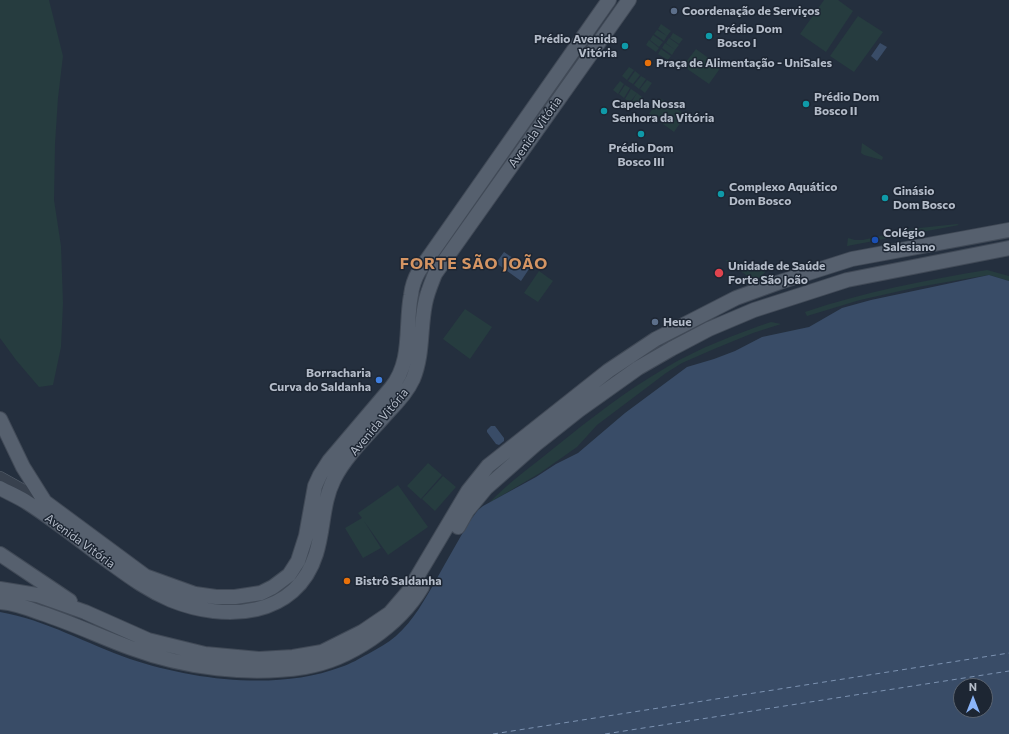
<!DOCTYPE html>
<meta charset="utf-8">
<style>
body{margin:0}
#map{position:relative;width:1009px;height:734px;overflow:hidden;background:#242f3e;font-family:Commissioner,sans-serif}
canvas{display:block}
.north{position:absolute;left:953px;top:678px;width:40px;height:40px;box-sizing:border-box;background:#1d2633;border:1px solid #59626f;border-radius:50%;rotate:0deg;font-size:11px;font-weight:700;line-height:16px;text-align:center;color:#b4bcc9}
.north::after{content:'';display:block;margin:auto;width:14px;height:18px;background:#8ab4f8;clip-path:polygon(50% 0,100% 100%,50% 72%,0 100%)}
</style>
<div id="map">
<canvas width="1009" height="734"></canvas>
<div class="north">N</div>
</div>
<script>
const c = document.querySelector('canvas').getContext('2d');
c.lineJoin = 'round';
function fill(path, color) {
  c.fillStyle = color;
  c.fill(path, 'evenodd');
}
function trace(path, color, width, dash) {
  c.strokeStyle = color;
  c.lineWidth = width;
  c.lineCap = dash ? 'butt' : 'round';
  c.setLineDash(dash || []);
  c.stroke(path);
}
function label(font, color, halo, rows, align = 'center') {
  c.font = font + ' Commissioner,sans-serif';
  c.lineWidth = 3;
  c.setLineDash([]);
  c.textBaseline = 'middle';
  c.strokeStyle = halo;
  c.fillStyle = color;
  for (const [text, x, y, turn = 0] of rows) {
    c.save();
    c.translate(x, y);
    c.rotate((+turn || 0) * Math.PI / 180);
    c.textAlign = isNaN(turn) ? turn : align;
    if (halo) c.strokeText(text, 0, 0);
    c.fillText(text, 0, 0);
    c.restore();
  }
}
const green = new Path2D(`
 M0,0h49l14,56 -5,42 -3,46 -1,56 7,46 2,57 -2,44 -8,38 -14,2 -23,-27 -16,-22z
 M824,0h14l15,11 -27,41 -26,-18z
 M858,16l25,16 -29,40 -24,-16z
 M661,24l10,7 -4,5 -9,-7z
 M657,30l10,6 -3,5 -10,-7z
 M673,33l10,6 -4,5 -9,-6z
 M653,35l10,7 -4,5 -9,-7z
 M669,38l10,7 -4,5 -9,-7z
 M649,40l10,8 -3,4 -10,-7z
 M665,43l10,7 -3,5 -10,-7z
 M661,49l10,7 -3,4 -10,-6z
 M696,49l25,18 -12,17 -26,-18z
 M629,67l5,3 -7,10 -5,-4z
 M635,71l5,4 -7,9 -5,-3z
 M641,76l5,3 -7,10 -5,-4z
 M647,80l5,3 -7,10 -5,-4z
 M620,81l4,3 -6,10 -5,-4z
 M625,85l5,3 -6,10 -5,-4z
 M631,89l6,4 -7,9 -5,-3z
 M637,93l5,4 -6,10 -5,-4z
 M660,98l26,17 -12,17 -25,-18z
 M862,143l21,14 -1,3 -18,-5 -3,-2z
 M957,224l2,1 -112,21 1,-8 7,2h8l47,-11z
 M725,260l31,5 10,6 -6,7 -7,2z
 M987,270l22,6v5l-20,-6 -19,3 -52,9 -58,13 -53,16 -2,-4c59,-20 121,-32 182,-42z
 M539,271l14,10 -15,21 -14,-9z
 M465,309l27,18 -22,32 -27,-20z
 M771,322l10,2 -28,9 -39,16 -32,14 -16,10 -69,52 -20,22 -37,26 -51,30c19,-20 43,-37 65,-55 36,-29 73,-58 113,-81 32,-19 69,-33 104,-45z
 M428,463l14,12 -21,24 -14,-13z
 M443,476l13,11 -21,24 -13,-12z
 M398,485l30,42 -40,28 -24,-34 17,27 -18,10 -18,-30 17,-10 -4,-5z`);
const water = new Path2D(`
 M880,43l7,4 -10,14 -6,-5z
 M504,252l25,17 -8,12 -25,-18z
 M989,275l20,6v453h-1009v-122c46,8 87,32 130,47 63,21 148,32 211,8 10,-3 19,-9 27,-13 10,-6 20,-11 28,-18 18,-16 29,-37 40,-56 11,-20 22,-39 33,-58l9,-12 5,-4 53,-29 20,-13 22,-11 47,-40 62,-46 27,-8 21,-8 27,-14 47,-10 33,-19 29,-8zM961,686h24v24h-24z
 M491,426h4l9,12v3l-5,4 -3,-1 -9,-12v-2z`);
const ferry = new Path2D(`
 M493,734l516,-81
 M605,734l404,-63`);
const minor = new Path2D(`
 M0,477l45,25`);
const major = new Path2D(`
 M0,419l23,48 22,35 100,74 50,18 21,3h19l26,-4 12,-6 16,-12 9,-14 8,-25 9,-50 5,-11 9,-14 62,-73c22,-27 14,-62 20,-93 1,-9 4,-17 8,-24l190,-271
 M0,488c9,5 19,9 28,15 25,16 49,35 73,53 24,17 42,32 70,44 54,22 125,18 145,-46 8,-25 6,-51 18,-75 12,-24 36,-46 54,-67 10,-10 19,-20 25,-33 10,-24 7,-50 12,-75 2,-11 6,-20 10,-30l194,-274
 M458,527l9,-16 19,-23 50,-44 43,-34 59,-42 33,-19 38,-20 45,-19 93,-30 162,-32
 M0,554l70,47
 M0,589l37,6 48,17 63,28 57,14 54,5 34,-2 29,-5 40,-20 28,-19 18,-21 60,-101 20,-25 120,-95 48,-32 80,-41 44,-16 72,-23 157,-29
 M0,602c14,1 28,6 41,11 31,10 60,24 90,35 54,20 117,28 174,19 44,-7 94,-41 117,-80`);
const markers = [
 [674,11,4,"#5c6f8a"],
 [709,36,4,"#0f9aa8"],
 [625,46,4,"#0f9aa8"],
 [648,63,4,"#e8710a"],
 [806,104,4,"#0f9aa8"],
 [604,111,4,"#0f9aa8"],
 [641,134,4,"#0f9aa8"],
 [721,194,4,"#0f9aa8"],
 [885,198,4,"#0f9aa8"],
 [875,240,4,"#1a4fb4"],
 [719,273,5,"#e0444e"],
 [655,322,4,"#5c6f8a"],
 [379,380,4,"#3f7fe0"],
 [347,581,4,"#e8710a"]
];
const poiNames = [
 ["Coordenação de Serviços",682,11],
 ["Prédio Dom",717,29],
 ["Bosco I",717,43],
 ["Prédio Avenida",617,39,"right"],
 ["Vitória",617,53,"right"],
 ["Praça de Alimentação - UniSales",656,63],
 ["Prédio Dom",814,97],
 ["Bosco II",814,111],
 ["Capela Nossa",612,104],
 ["Senhora da Vitória",612,118],
 ["Prédio Dom",641,148,"center"],
 ["Bosco III",641,162,"center"],
 ["Complexo Aquático",729,187],
 ["Dom Bosco",729,201],
 ["Ginásio",893,191],
 ["Dom Bosco",893,205],
 ["Colégio",883,233],
 ["Salesiano",883,247],
 ["Unidade de Saúde",728,266],
 ["Forte São João",728,280],
 ["Heue",663,322],
 ["Borracharia",371,373,"right"],
 ["Curva do Saldanha",371,387,"right"],
 ["Bistrô Saldanha",355,581]
];
const streetNames = [
 ["Avenida Vitória",535,132,-55],
 ["Avenida Vitória",379,422,-50],
 ["Avenida Vitória",80,541,36]
];
const districtNames = [
 ["FORTE SÃO JOÃO",474,264]
];
fill(green, '#263c3f');
fill(water, '#394c67');
trace(ferry, '#7c92b1', 1, [5, 4]);
trace(minor, '#565f6c', 12);
trace(major, '#414a57', 16);
trace(minor, '#38414e', 11);
trace(major, '#56606e', 14);
for (const [x, y, r, color] of markers) {
  const dot = new Path2D();
  dot.arc(x, y, r, 0, 2 * Math.PI);
  c.fillStyle = color;
  c.fill(dot);
  trace(dot, '#1d2633', 1.5);
}
label('bold 12px', '#b4bcc9', '#1d2633', poiNames, 'left');
label('12px', '#b4bcc9', '#1d2633', streetNames);
c.letterSpacing = '1px';
label('bold 16px', '#d59563', '#1d2633', districtNames);
c.letterSpacing = '0px';
</script>
